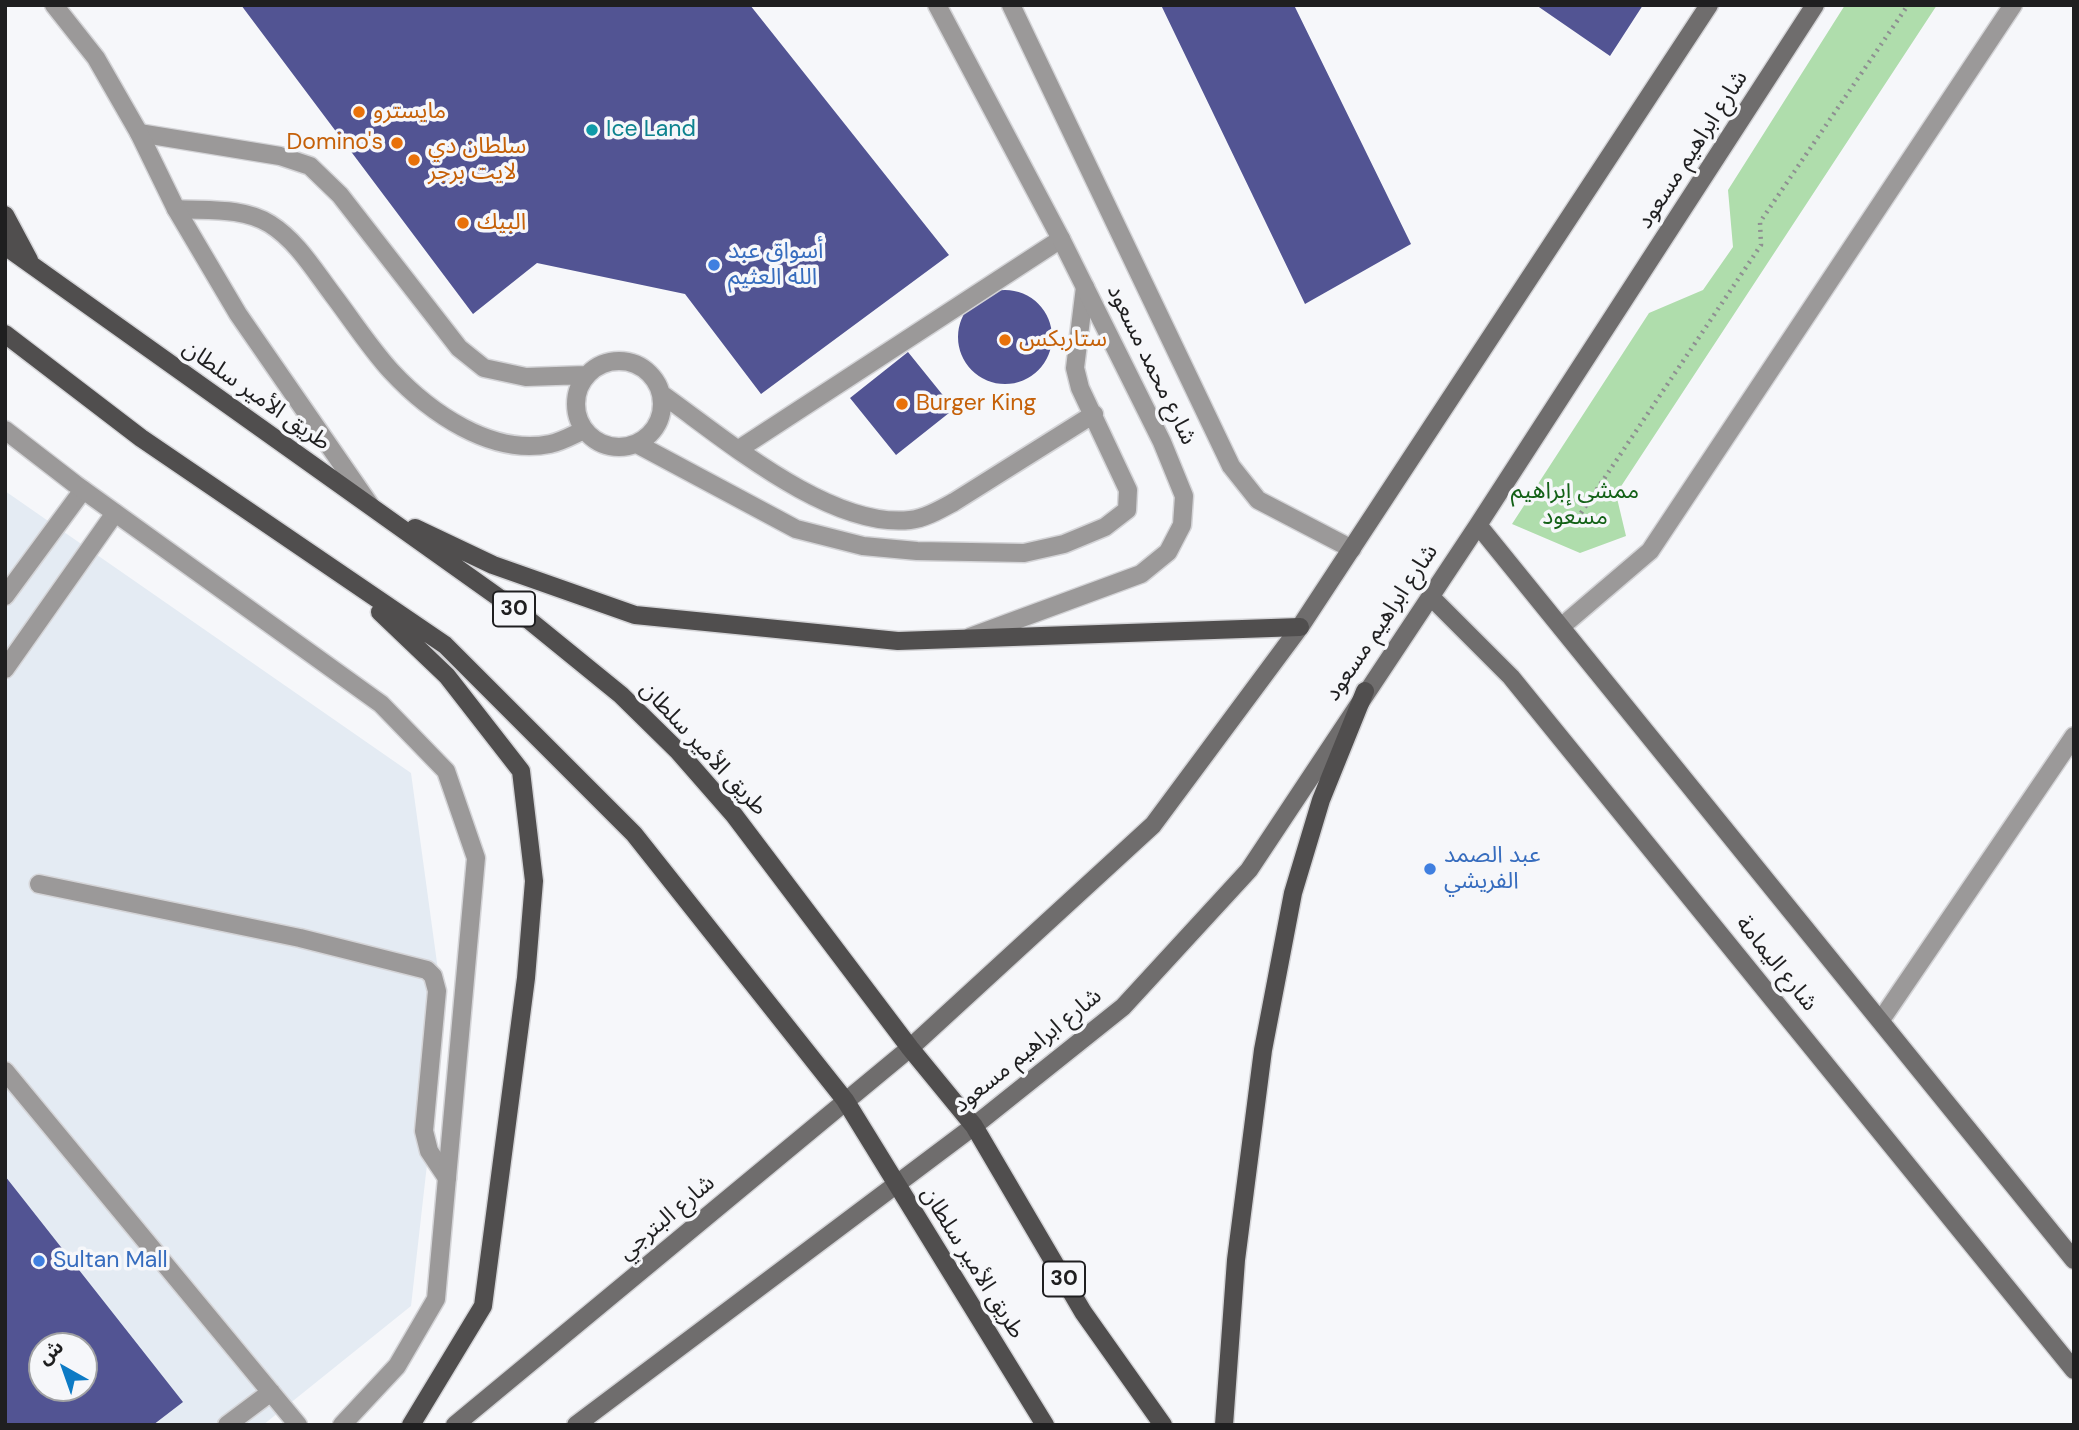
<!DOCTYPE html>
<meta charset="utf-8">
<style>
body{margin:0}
#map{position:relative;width:2079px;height:1430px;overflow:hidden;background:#f6f7fa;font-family:"DM Sans","Noto Sans Arabic",sans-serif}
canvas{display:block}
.frame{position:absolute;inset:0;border:7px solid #1f1f20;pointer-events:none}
.north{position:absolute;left:28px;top:1332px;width:70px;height:70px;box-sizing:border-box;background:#f6f7fa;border:2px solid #a0a1a3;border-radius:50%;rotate:320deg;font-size:19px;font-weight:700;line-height:28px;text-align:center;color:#1f1f20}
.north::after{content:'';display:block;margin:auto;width:24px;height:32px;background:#0d7bc5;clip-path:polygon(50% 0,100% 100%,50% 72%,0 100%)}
</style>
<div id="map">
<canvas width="2079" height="1430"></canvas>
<div class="frame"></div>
<div class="north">ش</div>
</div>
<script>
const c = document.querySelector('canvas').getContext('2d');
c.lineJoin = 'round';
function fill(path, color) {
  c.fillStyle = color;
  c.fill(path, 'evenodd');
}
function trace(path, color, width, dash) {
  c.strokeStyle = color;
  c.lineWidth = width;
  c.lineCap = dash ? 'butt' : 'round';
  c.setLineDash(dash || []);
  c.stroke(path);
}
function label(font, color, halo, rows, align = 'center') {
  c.font = font + ' "DM Sans","Noto Sans Arabic",sans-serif';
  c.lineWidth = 7;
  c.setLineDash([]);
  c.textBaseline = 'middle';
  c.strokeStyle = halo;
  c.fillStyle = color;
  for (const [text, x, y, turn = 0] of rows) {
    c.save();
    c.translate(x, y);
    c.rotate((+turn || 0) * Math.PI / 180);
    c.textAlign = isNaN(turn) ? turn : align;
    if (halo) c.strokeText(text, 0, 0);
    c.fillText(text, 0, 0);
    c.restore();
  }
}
const built = new Path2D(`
 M5,491l406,282 33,241 -33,292 -148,119h-258zM42,1346h42v42h-42z`);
const green = new Path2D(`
 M1845,5h92l-321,489 10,42 -46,17 -68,-29 137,-211 54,-23 30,-43 -5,-57z`);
const building = new Path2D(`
 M241,5h509l199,250 -188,139 -76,-100 -148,-31 -64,51z
 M1161,5h133l117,239 -106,60z
 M1536,5h107l-33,51z
 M958 337a47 47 0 1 1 94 0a47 47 0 1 1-94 0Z
 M908,352l46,57 -58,46 -46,-57z
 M5,1176l178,226 -30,23h-148zM42,1346h42v42h-42z`);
const path = new Path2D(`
 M1581,513l180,-268 -1,-23 148,-217`);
const service = new Path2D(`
 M139,133l141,23 30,10 30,29 119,153 25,20 42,9 60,-2
 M176,209c31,2 67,-2 94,15 27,17 44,46 63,71 19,25 37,53 58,76 38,41 100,85 159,73 11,-2 23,-9 34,-14
 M576 404a43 43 0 1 1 86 0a43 43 0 1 1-86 0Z
 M663,395c62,44 167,134 247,125 16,-2 31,-11 44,-18l140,-88
 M637,444l159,85 67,17 54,5 107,2 40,-9 41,-17 22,-17 1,-20 -48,-102 -5,-20 10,-81
 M739,449l322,-210
 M5,596l78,-106
 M1561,627l89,-76 363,-546
 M5,669l110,-156
 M39,884l261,54 127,32 6,6 4,15 -13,140 5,20 18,27
 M5,1071l293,354
 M227,1425l44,-33`);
const minor = new Path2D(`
 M54,5l42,53 43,75 37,76 62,105 132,191
 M937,5l124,234 101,203 22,54 -2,29 -14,27 -27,22 -171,63
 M1011,5l220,461 27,34 94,49
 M5,430l70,54 306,220 65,67 30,87 -40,441 -39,67 -55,59
 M1881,1020l193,-284`);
const secondary = new Path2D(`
 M1478,525l596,735
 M1431,597l80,80 563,693
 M455,1425l455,-377 243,-223 147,-198 409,-622
 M576,1425l398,-299 149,-119 126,-137 229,-345 337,-520`);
const primary = new Path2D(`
 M5,215l24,45
 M5,246l514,366 102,83 57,56 56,64 176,233 64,78 109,186 80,113
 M5,334l136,104 304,207 189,189 211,266 200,325
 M415,528l78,37 142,50 263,26 402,-14
 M380,612l67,64 74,95 13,110 -8,97 -43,328 -72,119
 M1224,1425l12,-165 27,-210 30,-157 28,-93 44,-109`);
const markers = [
 [359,112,7,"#e8710a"],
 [592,130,7,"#0f9aa8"],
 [397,143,7,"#e8710a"],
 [414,160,7,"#e8710a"],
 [463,223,7,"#e8710a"],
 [714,265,7,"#3f7fe0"],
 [1005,340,7,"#e8710a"],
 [902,404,7,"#e8710a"],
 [1430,869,7,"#3f7fe0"],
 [39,1261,7,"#3f7fe0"]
];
const shields = [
 [514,609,42],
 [1064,1279,42]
];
const shieldNames = [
 ["30",514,609],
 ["30",1064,1279]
];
const foodNames = [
 ["مايسترو",373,112],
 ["Domino's",383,143,"right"],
 ["سلطان دي",428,147],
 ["لايت برجر",428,173],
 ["البيك",477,223],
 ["ستاربكس",1019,340],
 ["Burger King",916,404]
];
const cultureNames = [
 ["Ice Land",606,130]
];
const streetNames = [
 ["شارع ابراهيم مسعود",1693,150,-57],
 ["شارع محمد مسعود",1151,365,64],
 ["طريق الأمير سلطان",256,396,35],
 ["شارع ابراهيم مسعود",1382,623,-56],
 ["طريق الأمير سلطان",703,749,47],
 ["شارع اليمامة",1776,964,51],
 ["شارع ابراهيم مسعود",1028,1051,-39],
 ["شارع البترجي",667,1218,-40],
 ["طريق الأمير سلطان",972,1263,58]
];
const shopNames = [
 ["أسواق عبد",728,252],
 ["الله العثيم",728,278],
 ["عبد الصمد",1444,856],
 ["الفريشي",1444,882],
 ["Sultan Mall",53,1261]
];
const parkNames = [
 ["ممشى إبراهيم",1575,492],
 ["مسعود",1575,518]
];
fill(built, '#e4ebf3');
fill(green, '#afddac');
fill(building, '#525493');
trace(service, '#d4d4d7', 21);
trace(minor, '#d4d4d7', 21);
trace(secondary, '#d4d4d7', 21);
trace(primary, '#d4d4d7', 21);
trace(path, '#8e8f91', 4.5, [2, 5]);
trace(service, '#9b9999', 18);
trace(minor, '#9b9999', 18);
trace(secondary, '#6f6d6d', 18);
trace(primary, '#504e4e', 18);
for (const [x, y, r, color] of markers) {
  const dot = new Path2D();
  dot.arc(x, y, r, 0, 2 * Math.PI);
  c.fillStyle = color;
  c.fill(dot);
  trace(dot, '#f6f7fa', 2.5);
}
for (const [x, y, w] of shields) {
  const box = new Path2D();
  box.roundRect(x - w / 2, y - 17.5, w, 35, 5);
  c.fillStyle = '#f6f7fa';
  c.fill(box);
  trace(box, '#1f1f20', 2);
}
label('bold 21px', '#1f1f20', null, shieldNames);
label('23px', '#c56008', '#f6f7fa', foodNames, 'left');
label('23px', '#0d838f', '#f6f7fa', cultureNames, 'left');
label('23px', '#1f1f20', '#f6f7fa', streetNames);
label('23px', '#366cbe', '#f6f7fa', shopNames, 'left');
label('23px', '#136117', '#f6f7fa', parkNames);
</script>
